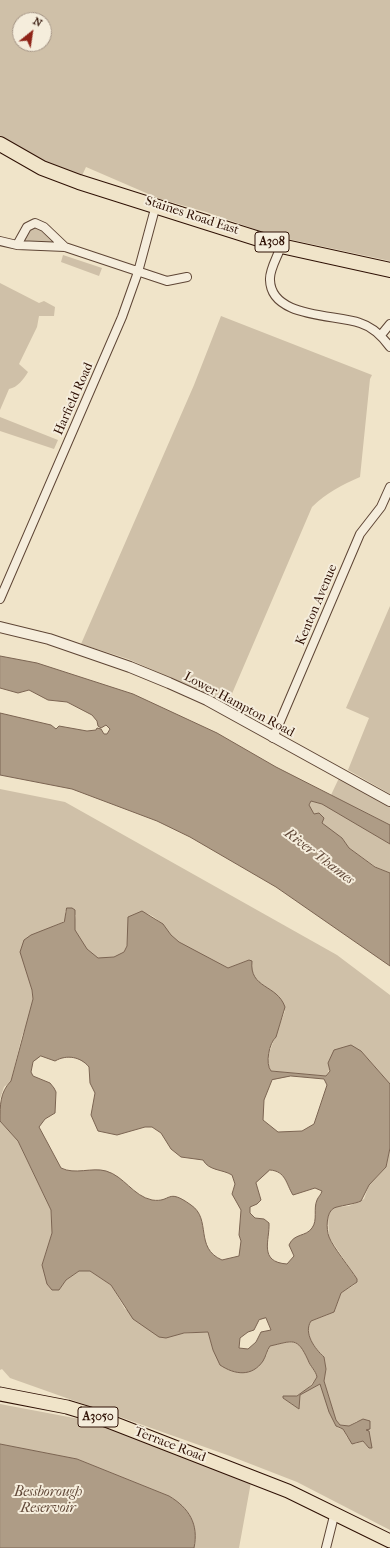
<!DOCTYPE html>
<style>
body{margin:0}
#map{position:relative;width:390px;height:1548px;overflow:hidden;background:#f0e4c9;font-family:"IM FELL French Canon",serif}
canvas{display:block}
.north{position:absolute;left:12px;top:12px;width:40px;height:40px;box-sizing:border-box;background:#f5eddc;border:1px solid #a59586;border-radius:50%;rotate:30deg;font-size:11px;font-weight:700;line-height:16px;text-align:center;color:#2e1004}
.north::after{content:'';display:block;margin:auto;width:14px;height:18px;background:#8f2418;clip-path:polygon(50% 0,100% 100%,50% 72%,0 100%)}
</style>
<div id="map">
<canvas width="390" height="1548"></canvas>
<div class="north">N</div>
</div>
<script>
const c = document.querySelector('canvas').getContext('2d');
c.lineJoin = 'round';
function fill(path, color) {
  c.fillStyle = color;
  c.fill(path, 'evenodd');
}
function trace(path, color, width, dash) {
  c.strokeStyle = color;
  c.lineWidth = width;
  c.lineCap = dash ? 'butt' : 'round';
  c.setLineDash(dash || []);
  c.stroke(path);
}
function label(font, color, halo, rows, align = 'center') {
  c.font = font + ' "IM FELL French Canon",serif';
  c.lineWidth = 4;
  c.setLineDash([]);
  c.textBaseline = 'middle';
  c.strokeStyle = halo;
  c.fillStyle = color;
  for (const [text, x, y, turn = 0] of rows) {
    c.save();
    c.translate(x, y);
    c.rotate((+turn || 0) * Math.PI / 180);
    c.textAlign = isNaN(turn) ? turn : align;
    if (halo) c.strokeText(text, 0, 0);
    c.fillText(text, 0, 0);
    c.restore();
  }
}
const green = new Path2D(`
 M0,0h390v261l-116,-25 -68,-24 -46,-13 -74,-32 -7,15 -79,-38zM20,20h24v24h-24z
 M35,223l30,24 -48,-2z
 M63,255l39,13 -3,8 -38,-14z
 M0,283l39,20 5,-2 11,6 -1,9h-15l-2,11 -18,37 9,8c-5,8 -10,15 -19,17l-9,21z
 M221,316l151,59 -2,4 -10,98c-18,8 -34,16 -48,30l-84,196 -100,-44 -47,-15 113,-259z
 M0,417l58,23 -4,9 -54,-18z
 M390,606v188l-42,-24 21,-52 -23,-10z
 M339,778l51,29v18l-59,-30z
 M0,789l65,13 272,153 53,40v89l-29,-33 -31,17 -4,8 -55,-5 -3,-5 1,-13 16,-42 -31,-33 -5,-18 -21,8c-17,-9 -45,-20 -57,-33 -7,-8 -15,-20 -26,-22 -8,-2 -10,3 -17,4 0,9 1,20 -1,28 -2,13 -22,16 -31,12 -9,-4 -21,-21 -22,-30 0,-4 1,-8 2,-12l-11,-4c1,14 -3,10 -13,16l-20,63 1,9 -5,22 -6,15 -11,45 -7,6 -4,12z
 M311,801l11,3 8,4 60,36v29l-14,-6 -27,-19 -7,-10 -15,-10 -18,-20z
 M0,1121l18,20 33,69 1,23 -10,32 2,5 15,20 7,-10 13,-9h11l21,14 14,24 52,25 31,-2 5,18 53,6 4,-10c23,-5 27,-10 38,14 2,6 8,11 9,17 -4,6 -15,18 -22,19 -4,1 -7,0 -12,2l16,11 1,-14 20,-11 18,44 5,1 4,8 8,7 8,-3 3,4 1,-16 -10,-8 -8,5 -9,-1 -4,-5 -12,-39 2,-12 -2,-12c-9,-8 -21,-24 -13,-36l16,-6 8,-5 6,-17 13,-8 3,-6 -28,-42 -1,-21 2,-5 4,-4 15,-1 15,-7 5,-14 17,-18 4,-19v382l-93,-48 -67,-26 -220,-78 -8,-9 -2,1z
 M0,1404l90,17 161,61 -12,66h-45c5,-23 -6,-40 -25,-52l-92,-37 -77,-15z`);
const water = new Path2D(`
 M0,656l37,7 96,31 84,39 59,34 114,58v19l-68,-40 -11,-3 -2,4 5,9 5,-1 5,5 -2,5 20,15 7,10 26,19 15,6v93l-114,-79 -86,-50 -33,-16 -85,-32 -72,-14v-62l51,12 5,4 3,-3 28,5 9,-1 1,-2 4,1 3,5h3l3,-5 -4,-4 -5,3 -3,-2 -1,-5 -5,-6 -25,-13 -19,-2 -19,-10 -11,3 -18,-5z
 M67,908h5l3,2v20l12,19 11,9 16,-1 10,-5 3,-6 1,-29 14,-6 21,13 8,11 8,7 49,26 21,-8 3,1c-3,28 25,23 33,46l-9,30c-7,6 -11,27 -5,34l55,5 4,-5 -2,-8 6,-13 17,-5 10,6 29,33v64l-4,19 -17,18 -8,16c-6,3 -23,5 -27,7 -8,4 -8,21 -5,29 4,10 21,31 28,42v3l-16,11 -7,19 -23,9c-8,12 4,28 13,36l2,12 -2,12 12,39 4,5 9,1 14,-7 7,2v8l-4,1 3,1 3,17h-3l-6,-7 -11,3 -9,-15 -7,-3 -7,-14 -9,-28 -20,11 -1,14 -16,-11v-2h14l15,-11 5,-8c-1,-6 -7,-11 -9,-17 -11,-24 -15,-19 -38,-14 -3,4 -4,10 -7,15 -11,16 -28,14 -43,4l-7,-15 -5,-18 -24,1 -18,5 -7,-1 -26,-18 -22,-34 -21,-14h-11l-13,9 -7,10h-7l-5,-6 -5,-19 10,-32 -1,-23 -33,-69 -18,-20c0,-16 0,-29 11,-40l22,-82 -1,-9 -12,-38 4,-12 7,-5 33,-13zM41,1056l14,5c12,-7 26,-4 34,6l1,16 5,10 -4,22 7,16 19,4 28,-8h7l9,6 10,16 10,8 22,3c6,11 19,9 29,15l3,9 -3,10 9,16 -2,25 2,6 -2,15 -17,4c-28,-12 -10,-41 -31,-55 -25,-18 -19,-2 -39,-5 -19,-4 -28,-24 -46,-29 -14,-4 -31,4 -45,-3l-22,-41 6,-8 10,-6 1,-21 -2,-4 -4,-5 -17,-7 -2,-4 2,-10zM291,1076l33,3 3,6 -13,39 -12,7 -24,1 -15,-12 1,-20 8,-20zM270,1170c16,1 16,14 23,25l22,-7 7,3c-1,4 -4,6 -5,9 -4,9 1,20 -5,28 -6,9 -18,5 -23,17l5,11 -7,8c-29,-2 -17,-24 -18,-41l-5,-4 -9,-1 -5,-5v-6l7,-3 4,-4 -5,-17zM266,1318l5,12 -10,2 -5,10 -8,7 -9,-1 1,-10 8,-6 6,-2 5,-10z
 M0,1444l77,15 92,37c20,12 30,28 25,52h-194z`);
const minor = new Path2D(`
 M0,241l17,4 48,2 102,34 20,-4
 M17,245l10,-18 8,-4 9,4 21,20
 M281,246c-3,10 -12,24 -11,34 1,38 64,34 90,43 13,4 22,13 30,24
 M381,335l9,-11
 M0,599l122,-282 16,-45 18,-67
 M273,738l87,-204 21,-27 9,-20
 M326,1548l9,-36`);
const tertiary = new Path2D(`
 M0,627l49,12 81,28 39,16 38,17 183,101`);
const primary = new Path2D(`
 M0,1394l67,13 23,7 198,77 102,50`);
const trunk = new Path2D(`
 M0,144l42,24 37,14 202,64 109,24`);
const shields = [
 [272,242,34],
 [98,1417,40]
];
const shieldNames = [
 ["A308",272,242],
 ["A3050",98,1417]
];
const streetNames = [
 ["Staines Road East",192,216,18],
 ["Harfield Road",74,399,-66],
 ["Kenton Avenue",317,605,-67],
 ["Lower Hampton Road",239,705,28],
 ["Terrace Road",170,1445,21]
];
const waterNames = [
 ["River Thames",319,857,37],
 ["Bessborough",48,1493],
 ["Reservoir",48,1509]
];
fill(green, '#cfc0a8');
fill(water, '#ae9c86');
trace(water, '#7b6452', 1);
trace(minor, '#5e4535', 10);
trace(tertiary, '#5e4535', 12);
trace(primary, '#2e1004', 15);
trace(trunk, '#2e1004', 16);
trace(minor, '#f5eddc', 8);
trace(tertiary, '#f5eddc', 10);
trace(primary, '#f0e4c9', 13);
trace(trunk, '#f0e4c9', 14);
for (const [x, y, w] of shields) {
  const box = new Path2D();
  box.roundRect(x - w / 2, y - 10, w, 20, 3);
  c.fillStyle = '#f5eddc';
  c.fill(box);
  trace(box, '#2e1004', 1);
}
label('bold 12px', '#2e1004', null, shieldNames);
label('13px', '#2e1004', '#f5eddc', streetNames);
label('italic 14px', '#614838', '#f5eddc', waterNames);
</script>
